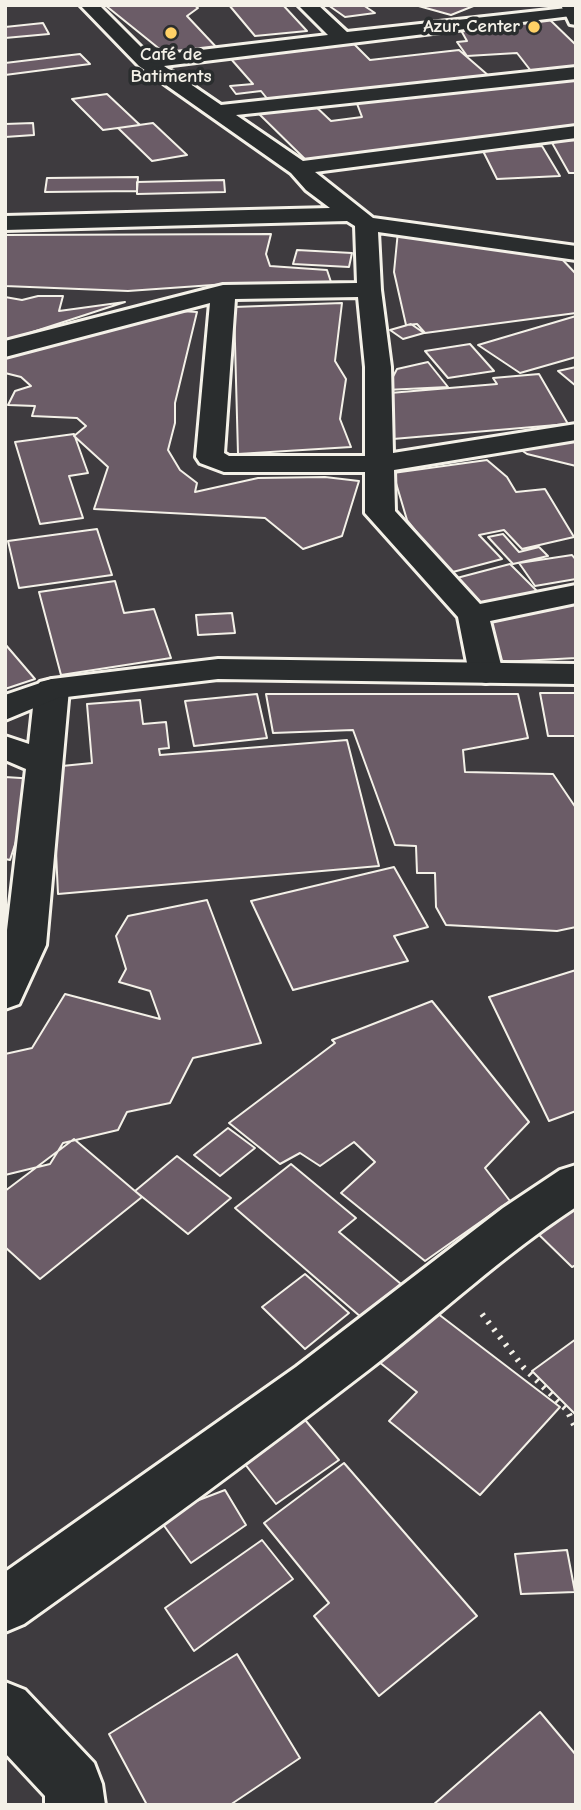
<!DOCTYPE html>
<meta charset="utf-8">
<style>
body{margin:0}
#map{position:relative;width:581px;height:1810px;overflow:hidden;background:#3e3b3f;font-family:"Comic Neue",sans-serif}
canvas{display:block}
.frame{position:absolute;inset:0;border:7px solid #f4f1e8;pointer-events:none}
</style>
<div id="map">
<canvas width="581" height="1810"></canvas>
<div class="frame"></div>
</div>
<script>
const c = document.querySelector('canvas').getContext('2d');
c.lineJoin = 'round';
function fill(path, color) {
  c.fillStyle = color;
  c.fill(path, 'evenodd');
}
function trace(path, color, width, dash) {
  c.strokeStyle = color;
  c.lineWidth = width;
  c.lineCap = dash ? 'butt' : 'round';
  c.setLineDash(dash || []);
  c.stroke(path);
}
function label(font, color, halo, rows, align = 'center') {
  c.font = font + ' "Comic Neue",sans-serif';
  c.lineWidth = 7;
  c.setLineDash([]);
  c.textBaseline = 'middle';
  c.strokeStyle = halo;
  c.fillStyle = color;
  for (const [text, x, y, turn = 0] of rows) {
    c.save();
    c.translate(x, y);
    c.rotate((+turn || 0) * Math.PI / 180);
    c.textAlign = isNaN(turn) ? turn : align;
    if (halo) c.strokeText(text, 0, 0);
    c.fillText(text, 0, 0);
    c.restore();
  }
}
const building = new Path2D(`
 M105,5h89l4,3 -11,8 31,33 -51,6z
 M229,5h54l24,26 -52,5z
 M328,5h35l12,8 -30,4z
 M415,5h61l-25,10z
 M547,17l29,28v23l-45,3 -14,-18 -50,3 -10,-14 10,-1 -9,-16z
 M43,23l6,11 -44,4v-11z
 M349,39l21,21 89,-10 30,26 -220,25 -8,-10 -25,3 -6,-8 23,-2 -22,-25 20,-2 -3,-3z
 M80,54l10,10 -85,11v-12z
 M576,74v52l-266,38 -54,-53 56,-8 19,18 31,-4 -6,-16z
 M107,94l33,31 -37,5 -31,-31z
 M33,123l1,12 -29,2v-13z
 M153,123l34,32 -35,6 -34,-33z
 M576,140v33h-7l-18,-32z
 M542,146l18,30 -63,3 -14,-28z
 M138,177l-1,14 -92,1 2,-14z
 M224,180l1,12 -88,2v-12z
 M398,231l162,26 16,17v39l-151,20 -8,-9 -11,1 -12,-53z
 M271,234l-5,20 4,12 57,4 6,18 -106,-4 -99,7 -123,-5v-51z
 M297,250l55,3 -3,14 -56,-3z
 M38,296h25l-4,15 66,-9 -120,39v-44l17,3z
 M342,303l-7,58 11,18 -6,40 11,28 -113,7 -4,-147z
 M181,311l16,1 -22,91v20l-7,27 12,20 17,13 -2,9 63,-14 67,-1 34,4 -17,55 -39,13 -38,-31 -171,-9 14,-42 -34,-31 12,-10 -9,-8 -45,-2 3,-10 -27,-1 7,-14 16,-5 -10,-9 -16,-4v-17z
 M576,316v41l-56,16 -42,-28z
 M411,324l13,9 -21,6 -13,-9z
 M470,344l24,27 -46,7 -23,-27z
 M428,362l20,25 -62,3 11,-21z
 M576,367v19l-18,-15z
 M539,374l29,50 -175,15 -9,-19 -6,-26 119,-10 -4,-6z
 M576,425v41l-49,-12 -10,-7z
 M74,434l14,39 -19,3 14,42 -43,6 -25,-82z
 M487,460l20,17 9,15 29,-3 29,48 -52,12 -18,-19 -25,5 23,24 -53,14 -42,-53 -14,-47z
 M97,529l15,46 -93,13 -11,-47z
 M503,534l16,18 20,-5 9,9 -35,8 -25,-27z
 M572,555l4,5v19l-41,7 -16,-23z
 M510,564l29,29 -57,15 -29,-29z
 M115,581l9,32 30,-4 17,49 -110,17 -22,-83z
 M576,603v55l-74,4 -13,-40z
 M232,613l3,20 -37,2 -2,-20z
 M5,644l30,35 -30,10z
 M540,693h36v43h-28z
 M257,694l10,44 -73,8 -9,-45z
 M266,694h252l10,44 -65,12 2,22 88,2 23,34v119l-19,4 -111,-6 -10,-18 -1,-34h-18l-1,-27 -21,-1 -42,-115 -80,3z
 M140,700l3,24 23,-2 3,26 -10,1 1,6 187,-15 32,126 -321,28 -6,-127 40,-4 -5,-59z
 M5,777l31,2 -26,81 -5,-1z
 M394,867l34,60 -34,9 14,25 -115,29 -42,-89z
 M207,900l54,143 -68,15 -23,45 -43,9 -9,18 -55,13 -13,21 -45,11v-121l27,-6 33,-54 95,25 -10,-28 -31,-9 7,-13 -10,-33 12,-20z
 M576,970v141l-27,10 -60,-124z
 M432,1001l97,121 -44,46 25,33 -85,60 -84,-68 34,-31 -21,-20 -34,24 -20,-13 -20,11 -51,-41 106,-80 -3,-3z
 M228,1128l27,20 -35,28 -26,-21z
 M74,1139l68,58 -102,82 -35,-32v-56z
 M177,1156l54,42 -43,36 -53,-43z
 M291,1164l65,54 -17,14 62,52 -39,34 -127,-110z
 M576,1193v72l-4,2 -43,-42z
 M305,1274l44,39 -44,36 -43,-42z
 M433,1310l127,97 -80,88 -91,-74 28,-29 -38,-30z
 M576,1339v76l-44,-44z
 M295,1408l44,52 -63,44 -42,-54z
 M344,1463l133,153 -98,80 -65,-80 15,-13 -65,-80z
 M225,1490l21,35 -55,38 -34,-47z
 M262,1540l31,39 -99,72 -29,-43z
 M567,1550l8,42 -54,2 -6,-40z
 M237,1654l63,104 -70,47h-83l-38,-71z
 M540,1712l36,43v50h-143z`);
const path = new Path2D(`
 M482,1314l42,54 43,42 9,19`);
const minor = new Path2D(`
 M80,5h19l51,51 178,-21 -30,-30h20l29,27 229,-25v8l-5,1 -407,50 57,39 355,-38v12l-340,36 67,46 273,-35v12l-261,34 58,46 203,28v14l-198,-28 3,58 10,77 2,86 183,-29v16l-182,30 1,41 85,93 96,-19v18l-86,18 13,52 -5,7 -12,3 -12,-3 -5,-7 -11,-56 -93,-104v-41h-141l-24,-9 -4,-6 14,-154 -205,54v-16l218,-56 134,-2 -2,-57 -8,-5 -342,9v-14l325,-8 -24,-18 -15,-17 -152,-107zM358,297l7,70v89h-136l-5,-3 11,-154z
 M52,679l12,3 5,7 -23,256 -27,59 -14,5v-62l21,-178 -21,-9v-24l24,8 6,-55 5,-7z
 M576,1165v42c-73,48 -137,108 -205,161 -114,88 -230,173 -347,256l-19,8v-60l291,-205 207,-159 57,-38z
 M5,1682l20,8 69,73 8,21 3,21h-60v-9l-40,-43z`);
const tertiary = new Path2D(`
 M561,5h15v20l-6,-1z`);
const secondary = new Path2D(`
 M218,659l358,5v20l-358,-5 -160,19 -53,22v-25l47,-16z`);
const markers = [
 [534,27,7,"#ffd166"],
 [171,33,7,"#ffd166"]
];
const farPoinames = [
 ["Azur Center",520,27],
 ["Café de",171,55,"center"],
 ["Batiments",171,77,"center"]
];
fill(building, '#6b5c67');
trace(building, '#f4f1e8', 2);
trace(minor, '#f4f1e8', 6);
trace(tertiary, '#f4f1e8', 6);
trace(secondary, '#f4f1e8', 6);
trace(path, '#f4f1e8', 6, [2.5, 7]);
fill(minor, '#2a2d2e');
fill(tertiary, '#2a2d2e');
fill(secondary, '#2a2d2e');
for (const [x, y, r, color] of markers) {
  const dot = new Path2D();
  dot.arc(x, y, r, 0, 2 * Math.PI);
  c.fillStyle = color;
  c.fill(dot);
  trace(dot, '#2a2d2e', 2.5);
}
label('bold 19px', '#f4f1e8', '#2a2d2e', farPoinames, 'right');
</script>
